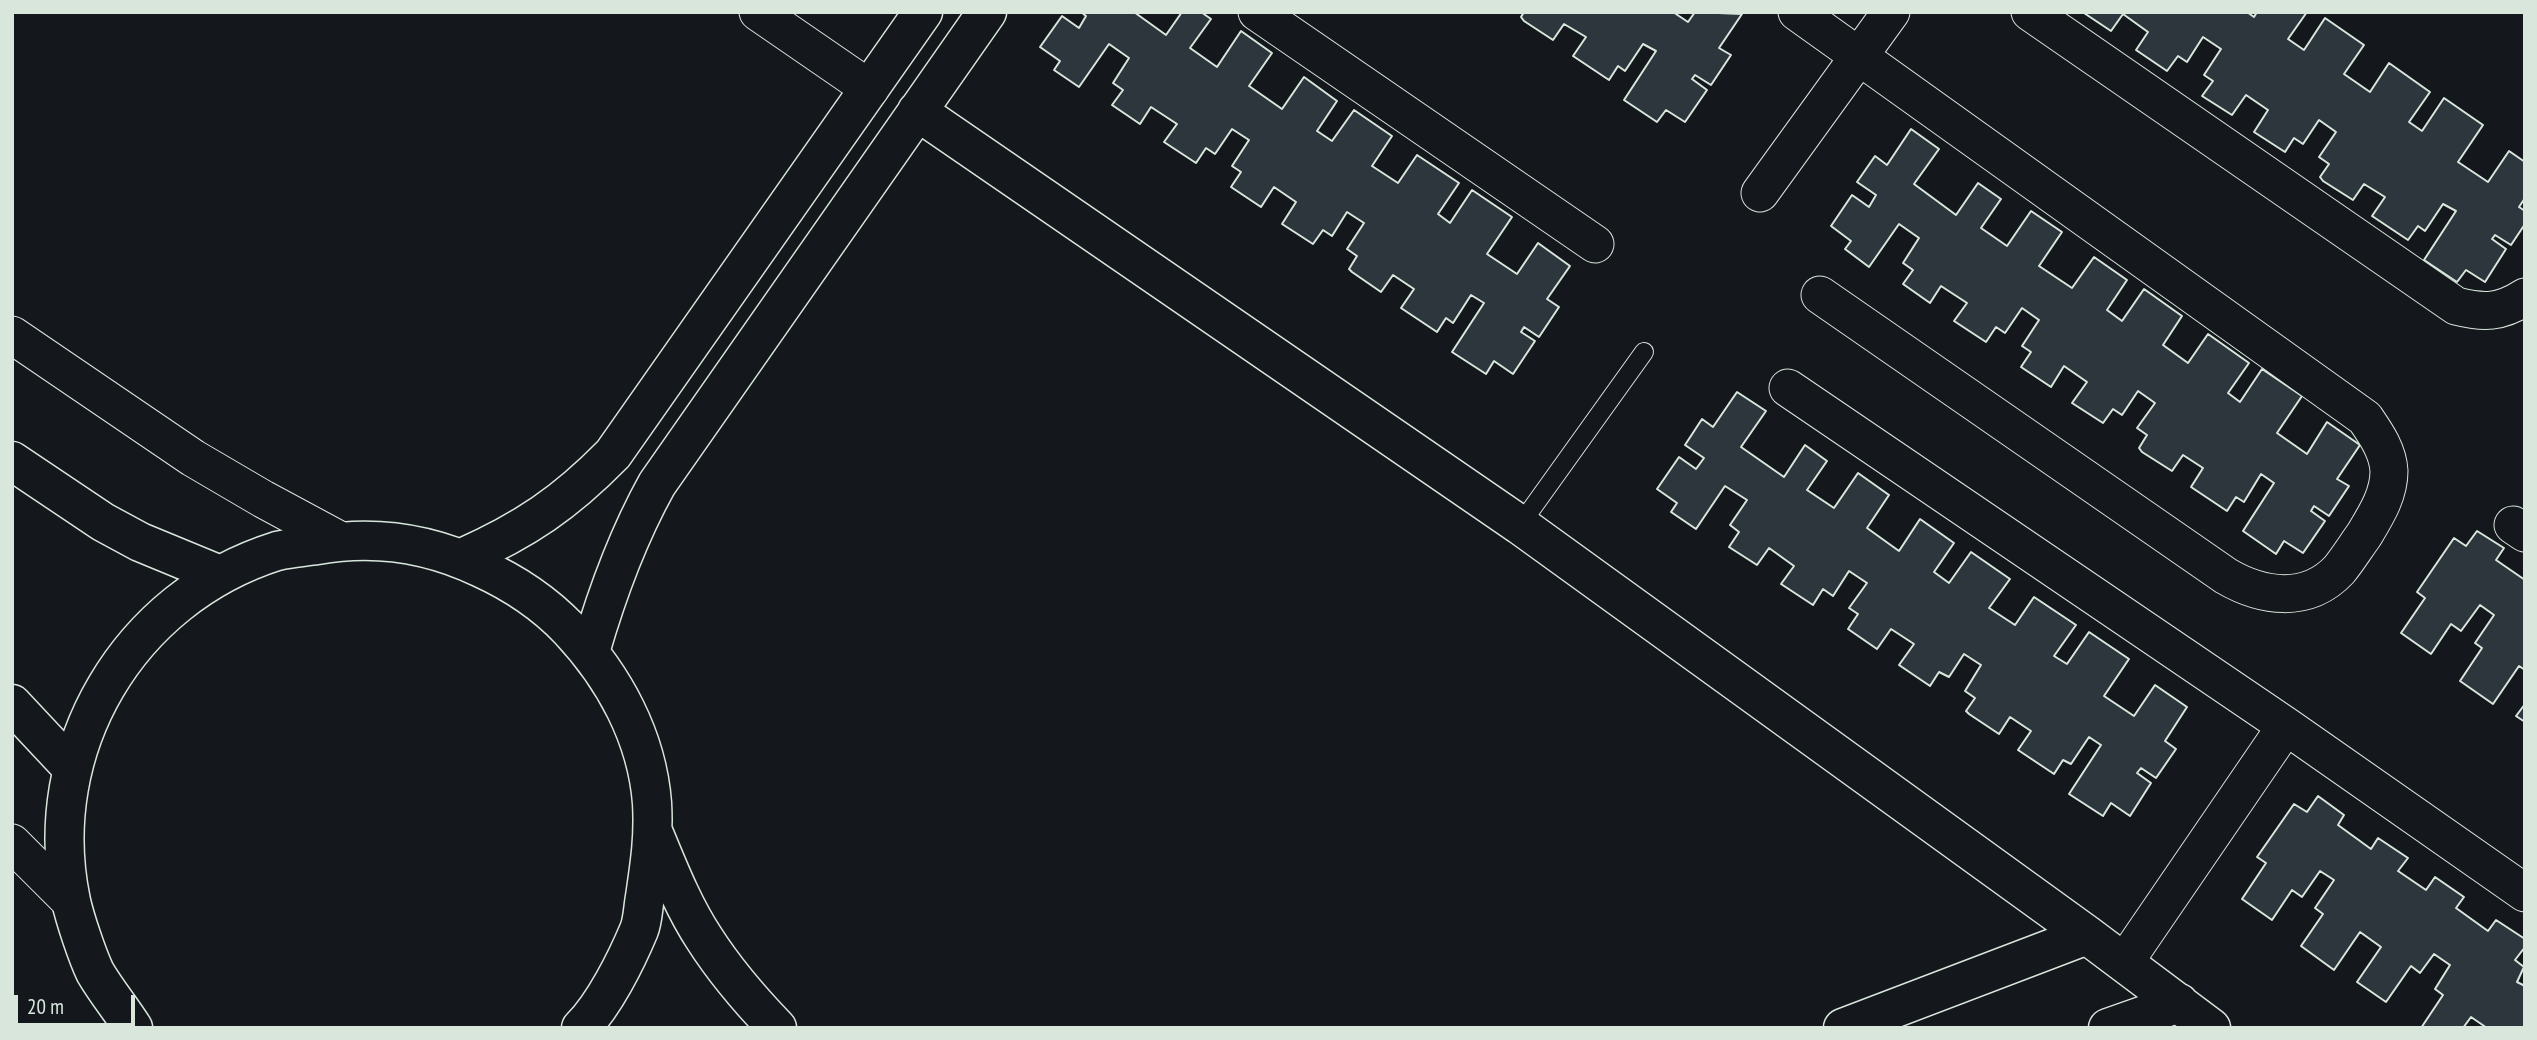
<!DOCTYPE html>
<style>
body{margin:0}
#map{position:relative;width:2537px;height:1040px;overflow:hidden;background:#14181c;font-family:"PT Sans Narrow",sans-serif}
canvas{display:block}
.frame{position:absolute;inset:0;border:14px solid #d8e6dc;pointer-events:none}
.scale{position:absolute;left:14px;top:995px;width:121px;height:32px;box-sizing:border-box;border:4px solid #d8e6dc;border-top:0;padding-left:9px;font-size:21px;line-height:24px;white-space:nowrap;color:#d8e6dc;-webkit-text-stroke:5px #14181c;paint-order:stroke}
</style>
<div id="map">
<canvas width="2537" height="1040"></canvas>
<div class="frame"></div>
<div class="scale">20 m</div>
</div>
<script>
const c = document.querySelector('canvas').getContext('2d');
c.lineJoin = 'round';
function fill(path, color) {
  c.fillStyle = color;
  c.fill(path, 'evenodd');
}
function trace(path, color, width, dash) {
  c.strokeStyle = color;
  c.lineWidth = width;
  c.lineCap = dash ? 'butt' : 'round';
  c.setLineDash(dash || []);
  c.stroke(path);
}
const building = new Path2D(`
 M1081,12h53l32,23 16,-23h19l10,7 -21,29 27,19 24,-36 31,22 -23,33 33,23 22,-32 33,24 -20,30 15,10 22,-31 38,26 -20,30 26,17 19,-28 42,28 -21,31 12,9 22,-33 40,27 -25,37 30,20 21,-31 32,23 -23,33 12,8 -20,30 -15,-10 -3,5 14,9 -22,33 -19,-13 -8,13 -34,-22 32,-49 -13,-8 -18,28 -7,-5 -9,14 -36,-24 13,-19 -21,-14 -12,17 -29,-20 -3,-3 8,-13 -10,-7 17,-26 -17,-11 -15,24 -9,-6 -10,14 -31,-20 14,-22 -22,-15 -13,20 -30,-20 10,-15 -9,-6 17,-26 -17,-11 -17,25 -9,-6 -10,15 -32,-21 13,-18 -26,-17 -11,17 -28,-19 11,-15 -10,-7 16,-25 -20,-14 -30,43 -25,-17 6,-9 -20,-14 22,-31 17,12 7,-12z
 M1524,12h149l15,10 7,-10 47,2 -23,34 12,7 -20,30 -16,-10 -3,4 15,11 -22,32 -19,-12 -9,12 -33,-22 32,-49 -13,-7 -18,27 -7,-5 -9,14 -36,-24 13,-19 -22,-13 -11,16 -29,-19 -3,-4z
 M2247,12l7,5 3,-5h50l-19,27 16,11 21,-32 39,27 -20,29 26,18 19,-29 41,29 -21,30 13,9 22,-33 39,27 -25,37 30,20 21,-31 16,11v36l-6,9 6,4v13l-14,21 -16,-10 -3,4 14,10 -21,33 -19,-12 -9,12 -33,-22 32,-49 -13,-7 -18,27 -7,-5 -10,14 -36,-24 13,-19 -21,-13 -11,16 -30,-19 -3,-4 9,-13 -10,-7 17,-25 -17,-12 -16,24 -9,-6 -9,14 -31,-20 14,-22 -22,-15 -14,20 -30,-19 11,-15 -9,-6 17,-26 -18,-12 -16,25 -9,-6 -11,15 -31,-21 12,-18 -25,-18 -12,17 -27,-18z
 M1911,129l28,20 -25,35 42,31 22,-32 23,16 -20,29 26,18 24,-35 31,21 -23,34 33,22 22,-31 33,23 -20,30 15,11 22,-32 38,27 -19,29 25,18 20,-29 41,29 -21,30 12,9 22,-33 40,27 -25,37 30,21 20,-32 33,23 -23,34 12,7 -20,30 -15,-10 -3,5 14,10 -22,32 -19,-12 -8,13 -33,-23 31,-48 -13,-9 -17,28 -8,-5 -9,14 -36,-24 12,-19 -20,-13 -11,16 -30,-19 -3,-4 8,-13 -10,-7 18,-25 -17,-12 -16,24 -9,-6 -10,14 -31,-20 15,-21 -23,-16 -13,21 -30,-20 10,-15 -9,-6 17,-26 -17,-12 -17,25 -9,-6 -10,15 -32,-21 13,-18 -26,-17 -11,17 -27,-19 10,-14 -10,-7 16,-25 -20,-14 -30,43 -24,-18 6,-8 -20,-15 21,-31 17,12 7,-12 -19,-13 18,-26 12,9z
 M1737,392l29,19 -25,36 43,30 21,-32 22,16 -20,29 27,18 24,-35 31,22 -22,33 32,23 21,-32 34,24 -20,29 15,11 22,-31 39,27 -21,29 26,17 19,-28 42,28 -22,31 13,8 22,-32 40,27 -25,37 30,20 21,-31 32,22 -22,34 11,8 -20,29 -15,-10 -4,5 14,10 -21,33 -19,-13 -8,13 -34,-22 32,-49 -12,-8 -18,27 -8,-4 -9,14 -36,-24 13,-19 -21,-14 -11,17 -30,-20 -3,-3 9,-13 -10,-7 16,-26 -17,-11 -15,23 -10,-5 -9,14 -31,-21 15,-21 -23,-15 -14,20 -29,-20 10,-15 -9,-6 18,-25 -18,-12 -16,25 -10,-7 -10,16 -32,-21 13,-18 -25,-18 -12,17 -28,-18 10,-15 -9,-7 17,-25 -22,-14 -29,43 -25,-17 6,-9 -20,-14 22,-32 17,12 8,-11 -19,-13 17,-26 11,8z
 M2477,531l27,17 -8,12 29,20v90l-6,-4 -26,38 -33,-23 22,-33 -7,-5 19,-28 -14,-10 -19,26 -10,-7 -20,30 -30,-21 24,-35 -8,-6 37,-54 12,8z
 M2525,704v18l-9,-6z
 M2318,796l26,19 -6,10 33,24 7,-11 30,20 -10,13 28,19 9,-13 29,20 -8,11 32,23 8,-11 29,19v8l-10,13 9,7 -7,15 8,4v42h-38l-16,-11 -8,11h-42l22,-33 -8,-6 15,-24 -16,-11 -14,19 -9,-7 -25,36 -29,-20 24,-35 -21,-15 -26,38 -33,-24 22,-32 -8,-6 19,-28 -14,-9 -18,26 -10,-7 -20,30 -30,-21 24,-36 -9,-6 37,-53 13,8z`);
const lane = new Path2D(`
 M1520,525l124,-173`);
const street = new Path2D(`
 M758,12l112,77
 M1257,12l338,232
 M1797,12l568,406c11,16 23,33 24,53 0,24 -13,44 -25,64 -8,11 -16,24 -25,35 -32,34 -77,27 -113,6l-406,-281
 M2030,12l426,294c28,7 44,7 69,-9
 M1760,193l131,-181
 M12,335l181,123 70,41 78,42
 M1788,388l498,338 239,167
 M2513,525l12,8
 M12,843l59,59
 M2124,963l162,-237`);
const secondary = new Path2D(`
 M917,111l603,414 567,410 124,93
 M12,461l91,61 37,20 80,33
 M462,558c63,-28 103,-55 151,-104l310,-442
 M590,652c17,-59 37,-114 67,-168l330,-472
 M12,704l60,64
 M654,834c15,36 29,72 50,104 21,33 46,62 73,90
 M133,1028c-12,-19 -27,-37 -38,-56 -8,-17 -20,-53 -24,-71 -32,-152 57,-303 206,-350 12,-3 27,-4 40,-6 56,-10 112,-2 164,23 33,15 63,35 88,61 45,48 78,108 83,174 2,34 -2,60 -7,94 -2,10 -2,23 -6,33 -13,31 -35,75 -58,98
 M1843,1028l244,-93
 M2108,1028l71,-25`);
fill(building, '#2c363c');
trace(building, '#d8e6dc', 2);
trace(lane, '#d8e6dc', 20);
trace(street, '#d8e6dc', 39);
trace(secondary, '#d8e6dc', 41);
trace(lane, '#14181c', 18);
trace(street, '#14181c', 37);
trace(secondary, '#14181c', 38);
</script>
